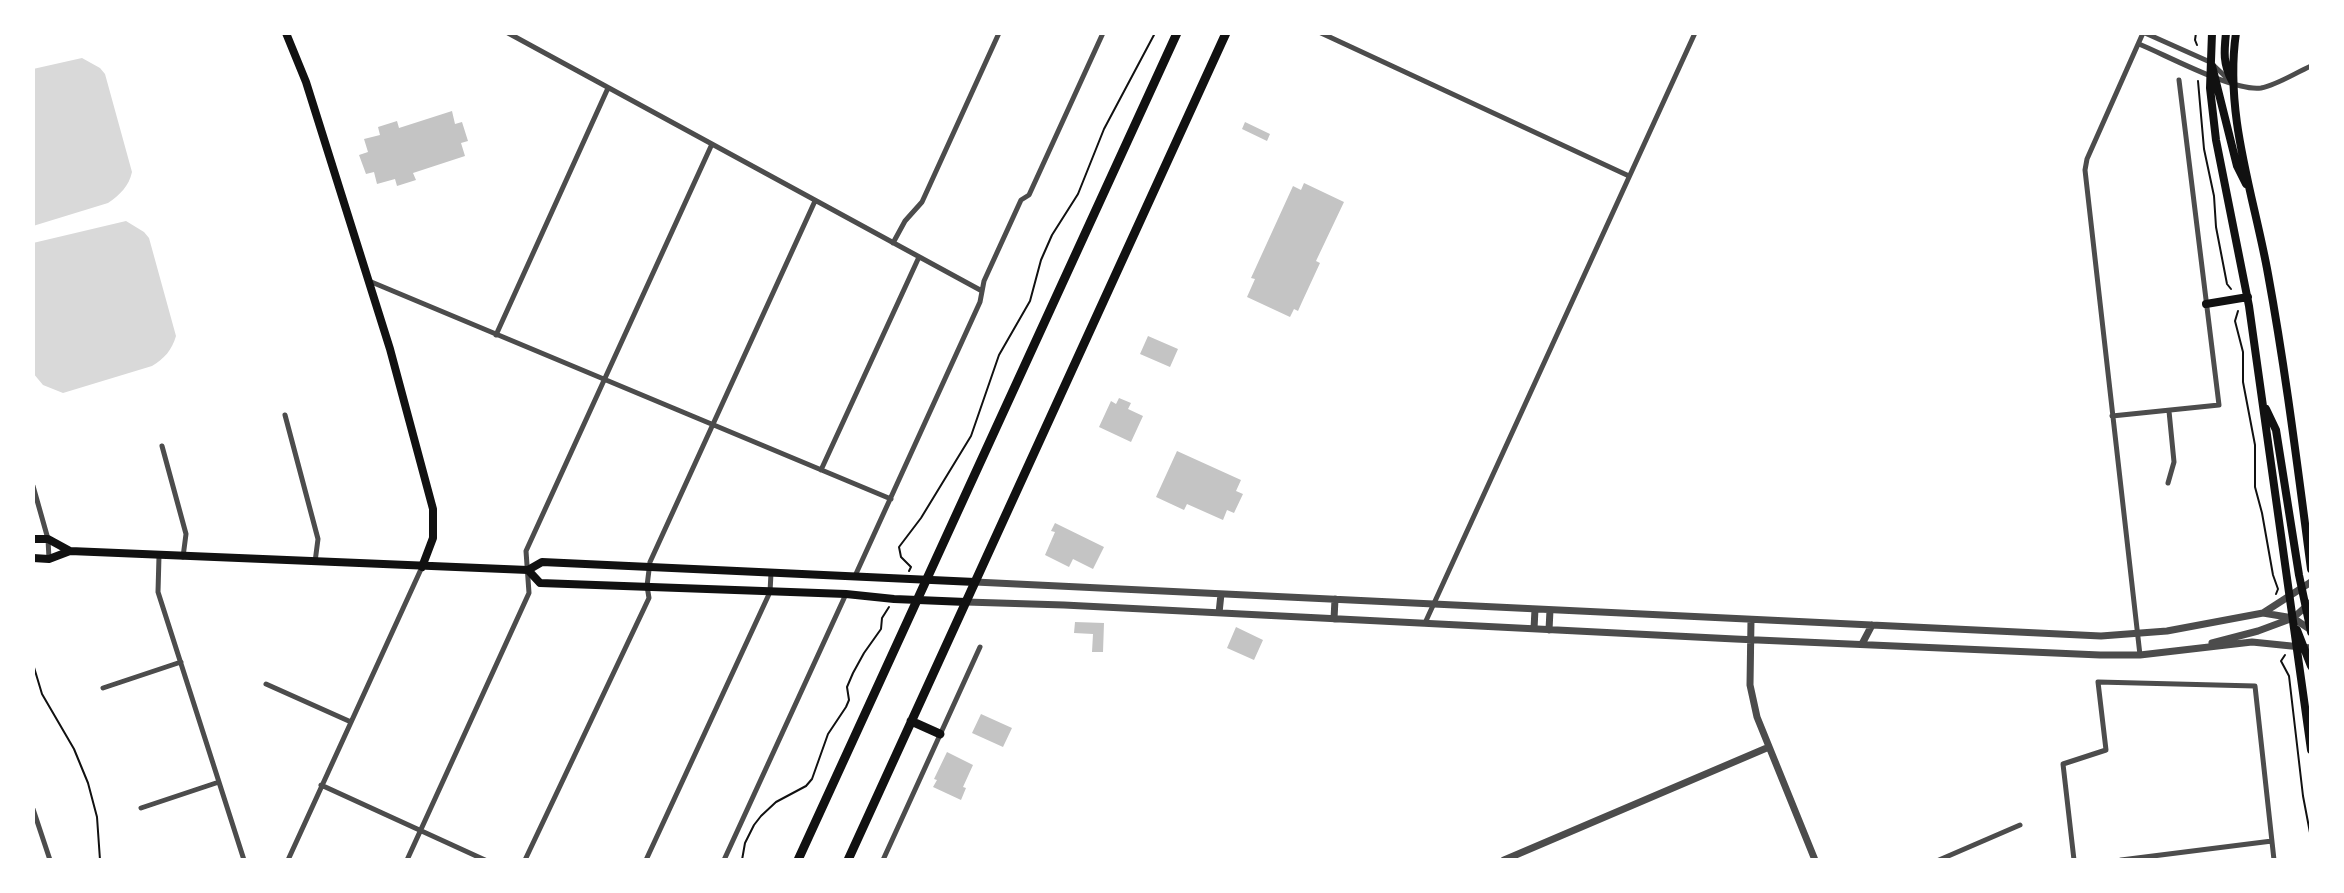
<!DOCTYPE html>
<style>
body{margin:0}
#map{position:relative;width:2344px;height:893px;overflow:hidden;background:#fff;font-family:"IBM Plex Serif",serif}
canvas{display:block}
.frame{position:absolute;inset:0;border:35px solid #fff;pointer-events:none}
</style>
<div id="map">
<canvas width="2344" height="893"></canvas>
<div class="frame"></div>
</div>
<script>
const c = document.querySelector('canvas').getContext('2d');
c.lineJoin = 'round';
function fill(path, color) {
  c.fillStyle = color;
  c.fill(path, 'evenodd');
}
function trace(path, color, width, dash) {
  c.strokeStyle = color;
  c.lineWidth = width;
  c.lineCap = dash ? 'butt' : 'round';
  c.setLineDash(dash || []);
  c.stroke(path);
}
const water = new Path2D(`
 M82,58l18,10 5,6 27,98c-3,14 -12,23 -24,31l-75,23v-157z
 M126,221l18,11 5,6 27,98c-4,14 -12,23 -24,30l-89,27 -20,-8 -10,-12v-130z`);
const building = new Path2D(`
 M452,111l3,13 7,-2 6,19 -7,2 4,13 -52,17 3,7 -19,6 -2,-7 -18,5 -3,-12 -8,2 -7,-19 9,-3 -4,-13 16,-4 -2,-8 19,-6 2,7z
 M1245,122l25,12 -3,7 -25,-12z
 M1304,183l40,19 -28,59 4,2 -18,39 -4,9 -4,-2 -4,8 -43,-20 8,-18 -4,-1 42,-92 8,4z
 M1148,336l30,13 -8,18 -30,-13z
 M1119,398l12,5 -3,6 15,7 -12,26 -32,-15 12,-26 5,3z
 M1177,451l64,29 -5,11 7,3 -9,19 -7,-3 -4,10 -36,-16 -3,6 -28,-13z
 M1055,523l49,24 -11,22 -20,-10 -4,8 -24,-12 10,-23 -4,-1z
 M1075,622l29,1 -1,29h-11l1,-18 -19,-1z
 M1236,627l27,13 -9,20 -27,-12z
 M981,714l31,14 -9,19 -31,-14z
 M947,752l26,13 -10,22 3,1 -5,12 -28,-13 4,-7 -3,-1z`);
const path = new Path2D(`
 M2196,33l-1,7 2,5
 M2198,81l6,68 10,47 2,31 11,57 4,5
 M2238,311l-3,10 8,31v30l12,63v42l7,26 11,62 5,14 -2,5
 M909,571l2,-4 -10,-10 -2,-10 22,-29 50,-82 28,-81 31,-54 11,-41 11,-25 26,-41 26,-65 51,-96
 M2285,655l-4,6 8,15 14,120 8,42
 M33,664l9,30 32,55 14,34 9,34 3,43
 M742,860l3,-17 9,-18 7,-9 15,-14 30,-16 6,-7 16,-45 18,-27 3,-7 -2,-13 6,-14 11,-20 17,-24 1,-11 7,-11`);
const minor = new Path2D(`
 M508,33l474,258
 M1321,33l308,143
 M2145,33l65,29 19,18
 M2139,44c27,11 95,48 122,44 16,-3 34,-15 50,-22
 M893,243l12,-22 17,-19 77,-169
 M369,281l522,218
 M496,335l112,-247
 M285,415l33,124 -3,23
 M2112,416l107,-11 -40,-325
 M162,446l24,88 -3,23
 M821,470l98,-213
 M2168,483l6,-21 -5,-51
 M33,486l15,53 1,20
 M159,556l-1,36 86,268
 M855,576l125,-274 4,-21 37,-81 8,-5 74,-162
 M1425,623l270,-590
 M2140,655l-55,-485 2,-11 56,-126
 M266,684l85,38
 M103,688l78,-26
 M321,785l164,75
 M141,808l78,-26
 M33,809l17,51
 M288,860l134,-293
 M407,860l122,-267 -3,-42 186,-407
 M525,860l124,-262 -2,-12 3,-24 165,-361
 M646,860l124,-268 1,-19
 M724,860l122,-266
 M883,860l97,-213
 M1939,860l81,-35
 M2074,860l-11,-96 43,-14 -8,-68 157,4 19,174
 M2121,860l151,-19`);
const tertiary = new Path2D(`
 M975,582l1126,54 66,-5 96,-18 30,5 18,12
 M966,602l98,3 671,34 365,16h40l112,-13 59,6
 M1219,613l2,-19
 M2263,613l48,-31
 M1334,619l1,-20
 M1751,620l-1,65 7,32 58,143
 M1534,629l1,-20
 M1549,630l1,-20
 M2212,643l46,-12 35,-13 18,-16
 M1862,644l10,-19
 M1504,860l265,-113`);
const secondary = new Path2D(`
 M286,33l20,49 84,267 43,160v29l-11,29
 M2212,33l-2,55 6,52 33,166 62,444
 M2226,33c-2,19 -3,31 6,48
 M2236,33c-12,81 18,163 32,241 18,98 30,197 43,295
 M2212,66l25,100 9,18
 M2206,304l42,-7
 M2266,409l10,21 23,145 12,57
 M33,539h15l22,12
 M33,558l16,1 21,-8 458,19 14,-8 433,20
 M528,570l12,13 306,11 48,5 72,3
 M2297,630l14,36`);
const primary = new Path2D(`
 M911,721l29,13
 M798,860l379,-827
 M848,860l378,-827`);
fill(water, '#d9d9d9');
fill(building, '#c4c4c4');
trace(path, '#111', 2);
trace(minor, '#4c4c4c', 5);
trace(tertiary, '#4c4c4c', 7);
trace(secondary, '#111', 8);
trace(primary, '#111', 9);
</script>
